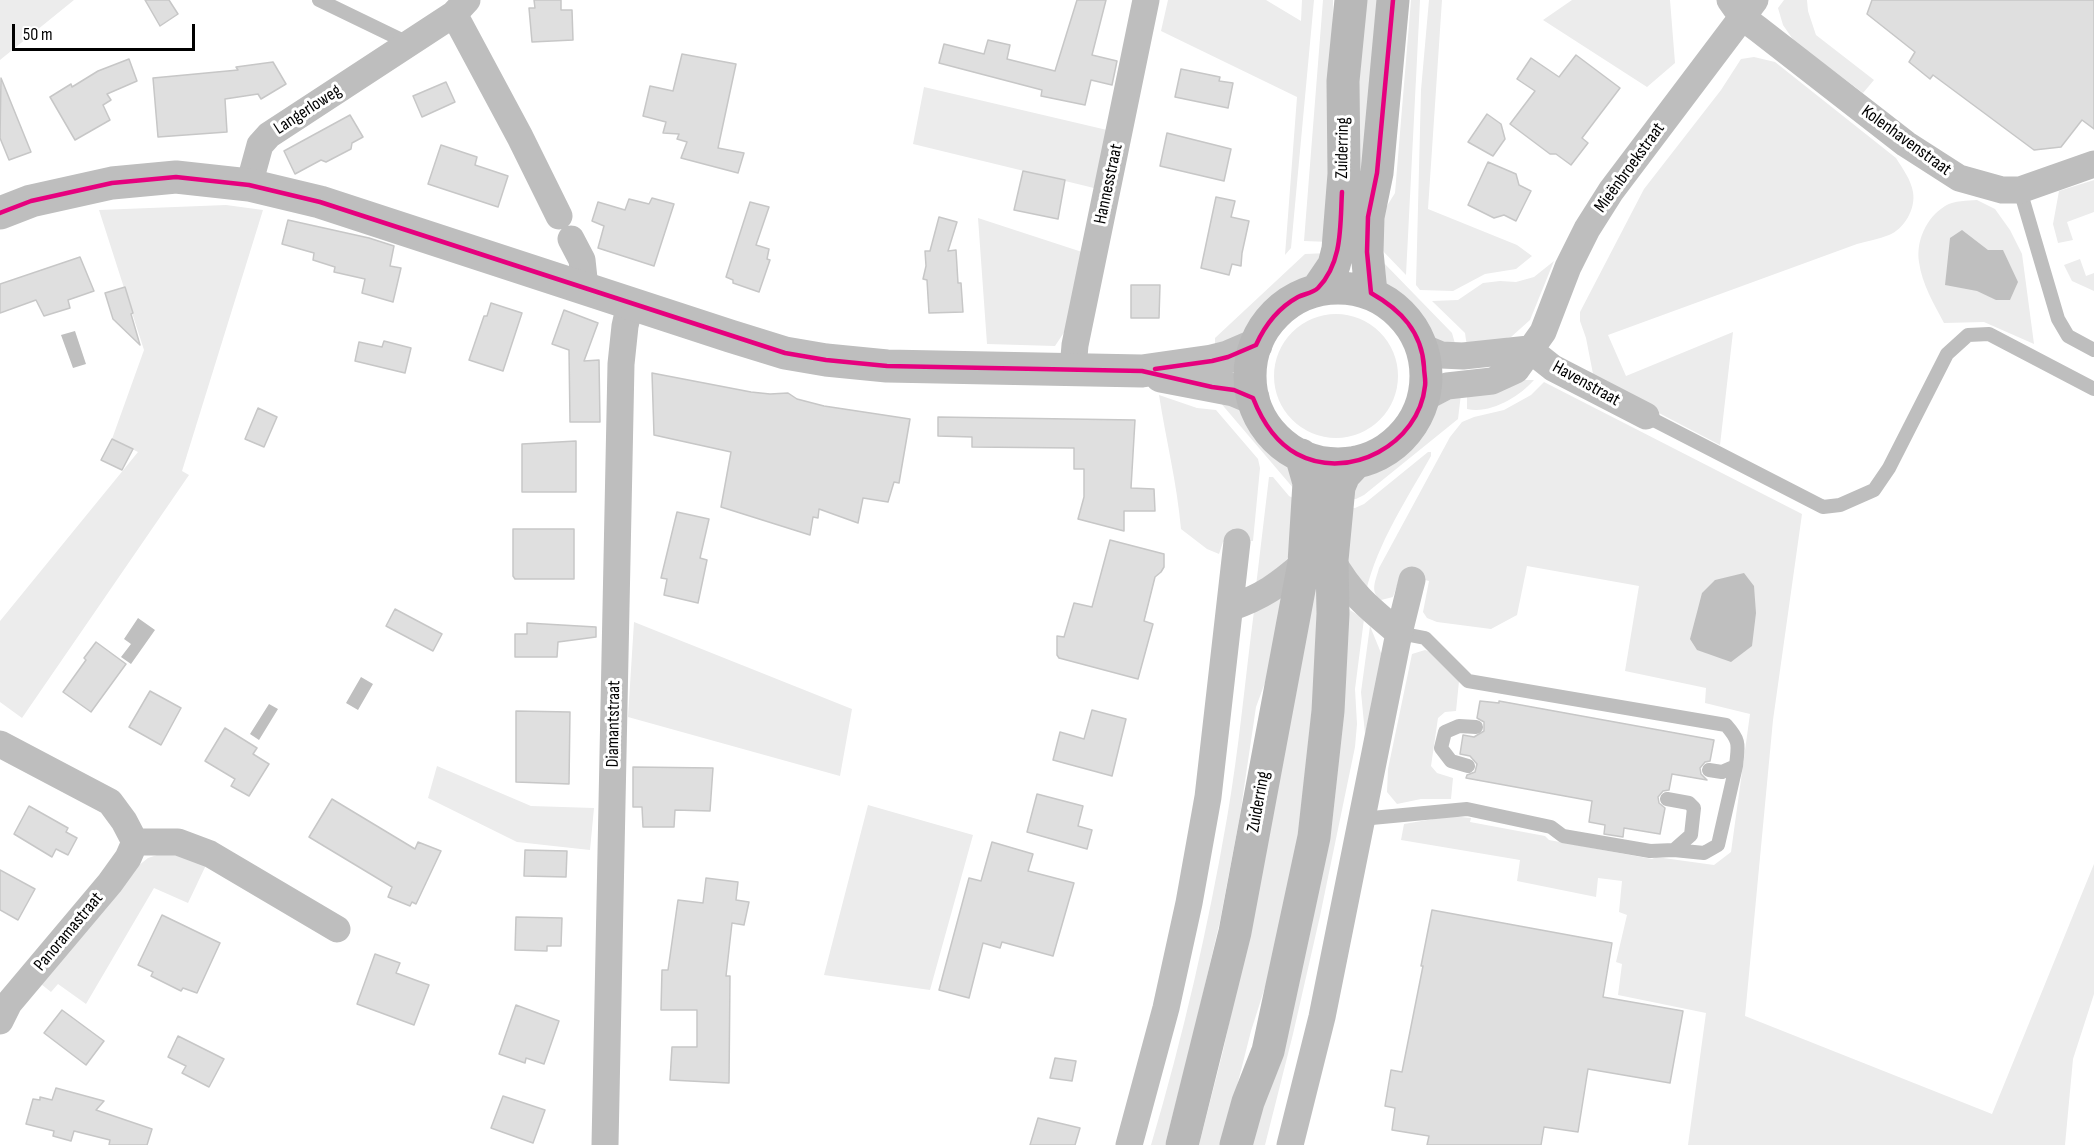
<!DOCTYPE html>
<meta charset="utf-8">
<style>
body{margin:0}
#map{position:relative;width:2094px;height:1145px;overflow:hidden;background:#fff;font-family:"Sofia Sans Condensed",sans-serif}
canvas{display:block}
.scale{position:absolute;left:12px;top:24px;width:183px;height:27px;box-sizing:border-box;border:3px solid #000;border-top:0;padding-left:8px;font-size:18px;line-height:21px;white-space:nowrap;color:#000;-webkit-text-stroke:4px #fff;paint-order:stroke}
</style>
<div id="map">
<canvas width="2094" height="1145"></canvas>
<div class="scale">50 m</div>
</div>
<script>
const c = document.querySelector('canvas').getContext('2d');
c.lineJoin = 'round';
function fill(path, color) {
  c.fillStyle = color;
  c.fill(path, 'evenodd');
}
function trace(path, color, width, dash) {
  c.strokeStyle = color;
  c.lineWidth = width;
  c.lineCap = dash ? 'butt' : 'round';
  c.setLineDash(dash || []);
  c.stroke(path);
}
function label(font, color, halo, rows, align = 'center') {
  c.font = font + ' "Sofia Sans Condensed",sans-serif';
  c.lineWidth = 6;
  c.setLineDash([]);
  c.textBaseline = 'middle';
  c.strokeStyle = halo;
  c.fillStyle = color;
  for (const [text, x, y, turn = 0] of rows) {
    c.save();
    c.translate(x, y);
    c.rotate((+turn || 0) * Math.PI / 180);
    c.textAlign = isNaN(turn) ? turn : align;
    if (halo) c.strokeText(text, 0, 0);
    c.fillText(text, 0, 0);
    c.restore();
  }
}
const green = new Path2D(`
 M0,0h74l-74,60z
 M1168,0h98l35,21 1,-21h12l-23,248 -6,7 12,-158 -136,-66z
 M1323,0h10l-3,242 -26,-1z
 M1358,0h27l-26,206z
 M1411,0h9l-14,275 -26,-27 2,-34 13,-21z
 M1429,0h13l-14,209 89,36 15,11 -16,13 -31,5 -32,17 -33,-1 -4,-5 5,-195z
 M1572,0h98l5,63 -28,24 -104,-67z
 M1784,0h23l1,11 8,24 58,45 -11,13 -69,-52 -11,-16 -5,-17z
 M1754,57l21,5 121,96c7,11 15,22 17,34 3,17 -9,37 -24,43 -10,4 -22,6 -32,9l-249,91 18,41 107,-44 -13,113 -126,-66 -8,-41 -6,-17v-9l64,-123 77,-99 20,-31z
 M924,87l183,43 -13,58 -181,-44z
 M2094,180v32l-27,10 6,18 -15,3 -5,-19 6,-33z
 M1977,200l18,9 15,21 12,24 12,90 -50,-22 -40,1c-10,-19 -22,-39 -25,-61 -3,-21 7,-44 26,-56 10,-6 22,-5 32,-6z
 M226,205l37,5 -81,261 7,4 -167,243 -22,-16v-81l138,-169 -26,-13 32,-89 -45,-140z
 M978,218l104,34 -15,76 -12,18 -68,-2z
 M1328,253l-17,26 -20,8 -20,15 -27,31 -29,17v-12l90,-84z
 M2080,259l6,17 8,-3v18l-22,-10 -8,-16z
 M1382,261l70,72 4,14 -24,-9 -17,-26 -17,-14 -13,-15z
 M1554,261l-24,59 -19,17 -44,10 -2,-14 -33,-32 26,-1 25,-17 17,-2 16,1 18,-5z
 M1274 376a62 62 0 1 1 124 0a62 62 0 1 1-124 0Z
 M1524,380h10c-15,17 -43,34 -67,29v-15z
 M1544,382l258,132 -29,206 -28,296 247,98 102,-250v130l-21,65 -8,86h-377l18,-132 -88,-18 4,-31 -6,-2 11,-47 -8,-3 3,-31 -24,-3 -2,19 -79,-16 3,-21 -119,-20 3,-16 47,-8 20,2 -1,4 75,14 4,4 103,19 4,-2 58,8 17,-13 19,-138 -45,-11 1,-15 -81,-17 14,-85 -112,-20 -10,49 -26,14 -54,-7 -10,-4 -4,-6 6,-31 -28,-7 -8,23 -12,3c-12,-8 -5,-20 -2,-32l71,-131 12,-15 12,-5 30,-7 27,-15z
 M1461,394l-3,25 -94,76 -8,4h-8l18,-27 20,-10 20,-13 10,-11 21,-32z
 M1159,395l38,13 19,2 42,49 2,9 -7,73 -30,1 -4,12 -12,-5 -26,-20c-4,-46 -15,-89 -22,-134z
 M1219,401l15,2 11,11 16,24 22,20 11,14v17z
 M1428,452h3v4c-24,43 -53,86 -65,135l-18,-26 -3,-58 10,1 9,-4z
 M1269,477h4l16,19 6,3 -3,50 -7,14 -29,23z
 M1320,502l6,123 -38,290 -37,116 -29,114h-23l24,-94 42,-192z
 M1288,591l-18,78 -14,38 -16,108 -20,106 -27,115 -28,109h-14c32,-108 57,-217 76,-327 12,-69 18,-138 27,-207z
 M1342,601l8,9 14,9 -9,70 2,35 -2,23 -35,169 -27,118 -28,111h-13z
 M634,622l218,87 -12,67 -212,-59z
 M1370,626l11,27 -1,16 -15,65 -4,-42z
 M1425,650l8,3 26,28 -3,30 -11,1 -7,6 -7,48 6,7 16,5 -2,21h-30l-24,5 -10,-12 1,-23 24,-115z
 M437,766l94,40 63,2 -4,42 -73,-8 -89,-44z
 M868,805l105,30 -43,155 -106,-15z
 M166,852l41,11 -19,40 -34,-15 -68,116 -28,-20 -7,8 -10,-8 92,-114 15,-12z`);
const water = new Path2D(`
 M1962,230l26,20h15l15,32 -8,18h-14l-19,-9 -32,-6 5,-47z
 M75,331l11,33 -13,4 -12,-33z
 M1744,573l10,13 2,27 -4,33 -21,16 -34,-12 -7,-11 12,-46 13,-13z
 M138,618l17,12 -24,34 -10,-7 10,-13 -7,-5z
 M361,677l12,7 -15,26 -12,-7z
 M269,704l9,5 -19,31 -9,-6z`);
const building = new Path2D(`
 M145,0h24l9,14 -18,12z
 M534,0h27v10h11l1,30 -41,2 -3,-34h6z
 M1077,0h29l-14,55 25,6 -5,24 -21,-5 -6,25 -44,-9 1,-6 -103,-27 5,-19 40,10 4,-14 22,5 -3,14 48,12z
 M1872,0h222v129l-12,-9 -21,27 -27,3 -101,-75 -3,4 -21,-17 6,-10 -48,-38z
 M682,54l54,10 -18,84 26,5 -6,20 -57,-15 6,-16 -10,-3 2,-5 -16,-1 3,-11 -23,-6 7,-30 23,5z
 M1576,55l44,33 -38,50 6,5 -17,22 -15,-11h-6l-40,-30 25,-33 -18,-12 14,-21 28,19z
 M129,59l8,22 -30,13 4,6 -8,5 7,15 -35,20 -25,-43 21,-13 1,3 26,-16z
 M273,62l13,22 -25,15 -3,-5 -33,5 2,33 -69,5 -5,-59 85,-8 -2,-3z
 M1181,69l39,8 -1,4 14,2 -5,25 -53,-11z
 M1,78l30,74 -22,8 -9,-22z
 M446,82l9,20 -33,15 -9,-21z
 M1487,114l14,10 4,15 -12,17 -25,-14z
 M350,115l13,22 -11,6 -1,6 -25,13 -5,-2 -26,14 -11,-23z
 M1167,133l64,16 -7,32 -64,-15z
 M441,145l36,12 -2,8 33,11 -10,31 -70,-23z
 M1488,162l28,12 3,11 12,6 -15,30 -12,-6 -10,3 -26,-13z
 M1023,171l42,9 -7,39 -44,-9z
 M1216,197l19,4 -4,16 18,4 -7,32 -1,13 -9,-2 -3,11 -28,-7z
 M652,198l22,6 -20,62 -56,-18 6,-22 -12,-5 6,-19 27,8 4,-11 20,5z
 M750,202l19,5 -13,38 13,4 -2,10 3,1 -11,32 -26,-9v-3l-7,-3z
 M939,217l18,5 -9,29 8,-1 2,33h3l2,29 -34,1 -2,-33 -4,-1 3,-13 -1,-15h5z
 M288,220l81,18 25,8 -4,20 11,2 -8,34 -31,-9 3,-14 -31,-7 1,-5 -22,-7 1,-7 -32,-9z
 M80,257l14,34 -26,9 2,8 -26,8 -8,-16 -36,13v-29z
 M1131,285h29l-1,33h-28z
 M125,287l8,26 -2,1 9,31 -27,-26 -8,-26z
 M491,303l31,10 -19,58 -34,-11 15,-44h3z
 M564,310l34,13 -14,38 15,-1 1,62h-30l-1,-72 -17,-6z
 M384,341l27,7 -6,25 -50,-12 4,-19 23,5z
 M652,373l99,19 19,2 18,-1 9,6 27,7 86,13 -11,64 -5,-1 -6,20 -25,-4 -5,25 -39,-14 -1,9 -5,-1 -3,18 -89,-28 10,-55 -77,-17z
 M258,408l19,9 -13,30 -19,-8z
 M938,417l197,3 -4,68 23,1 1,22h-31v20l-46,-12 6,-22v-28h-10v-21l-102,-1v-10l-34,-1z
 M112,439l21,10 -11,21 -21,-10z
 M576,441v51h-54v-48z
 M677,512l32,7 -9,39 7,2 -9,43 -34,-8 3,-16 -6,-1z
 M513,529h61v50h-59l-2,-3z
 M1110,540l54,14v13l-3,5 -6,5 -11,44 9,3 -15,55 -79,-21 -2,-3v-19l7,1 10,-34 18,4z
 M395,609l47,25 -9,17 -47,-25z
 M527,623l69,4v10l-38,5 -1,15h-42v-23h12z
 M96,642l30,22 -35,48 -28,-20 23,-32 -2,-2z
 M150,691l31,17 -20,37 -32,-18z
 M1480,701l19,2v-2l215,39 -4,21 -5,1 -5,6 1,6 6,6 -35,-6 -3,16 -6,1 -5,6 1,6 6,5 -5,26 -36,-6 -1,9 -19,-3 1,-9 -16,-3 3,-21 -126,-23 1,-3 8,-3 2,-8 -7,-8 -10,-2 3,-19 11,2 10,-6v-9l-7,-4z
 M1092,710l34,9 -14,57 -59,-16 7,-28 24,7z
 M516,711l54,1 -1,72 -53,-2z
 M225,728l32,20 -4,6 16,10 -20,32 -18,-10 4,-7 -30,-18z
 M633,767l80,1 -3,43 -35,-1 -1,17h-31l-1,-20h-9z
 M1037,794l46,12 -5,20 14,4 -5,19 -60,-17z
 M332,799l83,50 3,-7 23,9 -25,53 -4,-2 -2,4 -22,-9 4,-10 -83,-50z
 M29,806l39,22 -2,4 11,6 -9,17 -12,-6 -4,8 -38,-23z
 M992,842l41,12 -5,17 46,12 -21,73 -51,-14 -2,6 -17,-5 -14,55 -30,-8 30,-112 12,3z
 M525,850l42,1 -1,26 -42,-1z
 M0,870l35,19 -17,31 -18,-10z
 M706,878l32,4 -2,18 13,2 -5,23 -12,-2 -6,53h4l-1,107 -59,-3 2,-33h25v-37h-36l1,-40h6l10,-70 25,3z
 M1432,910l180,33 -9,54 80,14 -13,72 -82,-14 -10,63 -34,-5 -3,18h-114l2,-9 -37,-6 3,-22 -10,-2 6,-36 11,2 21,-106h-2z
 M162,915l58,28 -23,50 -14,-5 -2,3 -30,-15 2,-4 -15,-7z
 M516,917l46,1 -1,28h-14v5l-32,-1z
 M375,954l25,9 -4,10 33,12 -15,40 -57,-21z
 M516,1005l43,16 -15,43 -18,-6 -1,5 -26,-9z
 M62,1010l42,31 -18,24 -42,-32z
 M178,1036l46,23 -15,28 -27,-14 4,-7 -18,-9z
 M1055,1058l21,3 -4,20 -22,-3z
 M56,1088l48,13 -8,9 56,19 -5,16h-38l1,-5 -36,-9 -3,10 -18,-5 1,-5 -28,-7 7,-25 7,1v-3l12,3z
 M503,1096l42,14 -12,33 -42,-15z
 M1038,1118l42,10 -5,17h-45z`);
const service = new Path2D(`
 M319,0l91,44
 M2020,190l38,129 10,17 26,14
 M1646,416l177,91 17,-2 34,-15 15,-22 58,-114 21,-19 21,-1 105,55
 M1399,633l26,5 43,43 258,44c15,17 12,20 10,41l-14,6 -13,-2
 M1468,766l-17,-5 -10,-13 4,-16 14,-6 17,1
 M1361,819l106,-10 84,18 12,9 87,15 24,-1 17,-15 3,-27 -5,-5 -22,-4
 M1674,850l30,3 14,-8 18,-79`);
const minor = new Path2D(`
 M1730,0l12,17 16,12 148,115 53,34 43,12h18l74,-26
 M454,14l66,123 39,79
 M249,185l11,-40 9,-10 185,-121 13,-14
 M571,239l11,21 3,28
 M1422,347l19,8 22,1 66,-7
 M1529,349l24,19 93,48
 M1073,369l2,-24 71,-345
 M1424,398l23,-12 45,-5 24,-11 27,-38 25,-65 19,-38 24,-38 144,-191
 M1332,560c19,34 37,48 67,73
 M1230,608c32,-11 49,-23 74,-45
 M0,744l110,58 14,19 11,21 -7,16 -18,25 -101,120 -9,18
 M135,842h43l32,12 127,75
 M605,1145l16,-781 4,-38 5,-22
 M1129,1145l37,-137 23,-105 19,-106 29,-255
 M1290,1145l32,-128 77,-384 13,-53`);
const tertiary = new Path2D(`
 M0,213l31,-12 81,-18 64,-6 73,8 71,17 410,134 55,17 41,7 61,6 255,5 70,-10 16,-4 28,-12
 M1161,376l73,14 19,8`);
const secondary = new Path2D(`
 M1250 376a88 88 0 1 1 176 0a88 88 0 1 1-176 0Z
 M1317,290l17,-25 4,-16 6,-75 -1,-93 8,-81
 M1371,293l-4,-41 1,-35 9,-44 16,-173
 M1182,1145l53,-213 69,-369 5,-80 -8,-28
 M1236,1145l12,-43 20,-51 46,-214 14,-126 5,-97 -1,-54 7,-73 5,-12 12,-13`);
const bus1 = new Path2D(`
 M0,213l31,-12 81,-18 64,-6 73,8 71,17 465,151 41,7 61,6 255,5 70,16 22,3 19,8c9,23 22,44 44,56 52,28 122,-10 128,-68 1,-6 -1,-13 -1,-19 -2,-35 -23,-57 -53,-74l-4,-41 1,-35 9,-44 16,-173
 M1155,369l57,-8 16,-4 28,-12c9,-20 22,-37 42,-48 6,-3 15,-4 20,-9 25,-26 22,-63 24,-96`);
const streetNames = [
 ["Langerloweg",308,110,-33],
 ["Kolenhavenstraat",1906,141,36],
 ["Zuiderring",1343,148,-89],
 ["Mieënbroekstraat",1630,168,-54],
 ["Hannesstraat",1109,184,-78],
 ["Havenstraat",1586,384,29],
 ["Diamantstraat",614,724,-89],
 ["Zuiderring",1259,802,-80],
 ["Panoramastraat",69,932,-50]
];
fill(green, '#ececec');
fill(water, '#bfbfbf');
fill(building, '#dfdfdf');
trace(building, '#c7c7c7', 1.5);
trace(service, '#bebebe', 14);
trace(minor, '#bebebe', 27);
trace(tertiary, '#bebebe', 33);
trace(secondary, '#b8b8b8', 33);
trace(bus1, '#e6007e', 4.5);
label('18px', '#000', '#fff', streetNames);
</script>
